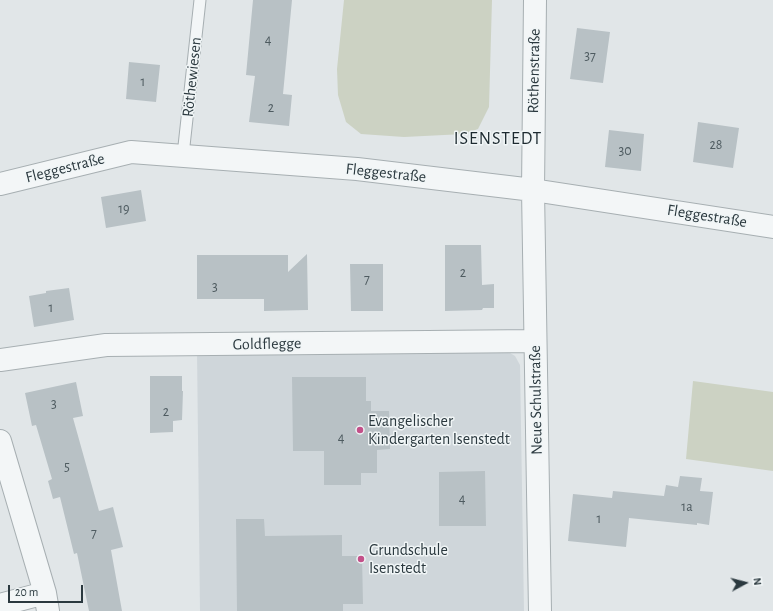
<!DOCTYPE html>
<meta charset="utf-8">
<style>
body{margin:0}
#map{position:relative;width:773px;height:611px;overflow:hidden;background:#e1e6e8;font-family:"Alegreya Sans",sans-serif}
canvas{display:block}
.north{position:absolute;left:725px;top:563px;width:40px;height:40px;-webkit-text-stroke:3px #f0f5f6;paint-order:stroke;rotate:83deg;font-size:11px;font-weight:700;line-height:16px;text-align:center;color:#2b393f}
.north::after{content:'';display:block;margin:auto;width:14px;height:18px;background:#2b393f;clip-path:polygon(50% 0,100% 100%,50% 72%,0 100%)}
.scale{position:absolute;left:8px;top:585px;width:75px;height:18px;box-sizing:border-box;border:2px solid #2b393f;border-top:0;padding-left:5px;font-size:12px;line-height:14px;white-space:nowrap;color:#2b393f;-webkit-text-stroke:3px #f0f5f6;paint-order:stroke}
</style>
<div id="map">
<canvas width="773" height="611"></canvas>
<div class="north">N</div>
<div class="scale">20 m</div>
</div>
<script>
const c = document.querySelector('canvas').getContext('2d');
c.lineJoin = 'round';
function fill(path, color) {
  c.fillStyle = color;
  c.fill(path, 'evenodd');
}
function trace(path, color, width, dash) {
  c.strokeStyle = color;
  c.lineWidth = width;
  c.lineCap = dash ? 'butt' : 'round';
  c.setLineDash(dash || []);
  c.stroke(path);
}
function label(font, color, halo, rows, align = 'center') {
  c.font = font + ' "Alegreya Sans",sans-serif';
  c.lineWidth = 3;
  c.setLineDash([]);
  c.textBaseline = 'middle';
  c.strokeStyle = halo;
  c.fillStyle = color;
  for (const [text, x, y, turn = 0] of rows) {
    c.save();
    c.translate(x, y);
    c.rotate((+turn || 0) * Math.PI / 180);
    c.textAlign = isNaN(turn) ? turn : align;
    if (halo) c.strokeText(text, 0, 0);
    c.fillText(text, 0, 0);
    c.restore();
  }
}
const built = new Path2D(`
 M505,350l10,6 5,9 4,246h-324l-3,-260z`);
const green = new Path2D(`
 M344,0h148l-3,107 -11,22 -14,5 -60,3 -43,-3 -15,-12 -8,-27 -1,-26z
 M693,381l80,11v79l-87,-12z`);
const building = new Path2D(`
 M253,0h39l-9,94 9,1 -3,31 -40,-4 6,-46 -9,-1z
 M577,28l33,4 -7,51 -33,-4z
 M129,62l31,3 -4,37 -30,-3z
 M698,122l41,6 -6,40 -40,-6z
 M609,130l35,4 -3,37 -36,-4z
 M141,190l5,31 -40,7 -5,-31z
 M445,245h36l1,40 12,-1v24h-11l-1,2 -37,1z
 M307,254l1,56 -44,1v-12h-67v-44h91v17z
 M350,264h33v47h-32z
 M69,288l5,32 -40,7 -5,-31 17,-3v-2z
 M150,376h32v15h1l-1,29 -9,1v11l-23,1z
 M292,377h74v24h5v10h18l1,38 -13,1v23h-16v12h-37v-34h-31z
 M76,382l7,34 -10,2 26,93 14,-4 10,40 -12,3 11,61h-33l-12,-58 -3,1 -14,-57 -7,2 -5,-18 4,-2 -16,-54 -4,1 -7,-33z
 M485,471l1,55h-47v-54z
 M680,476l22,2 -2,13 13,1 -4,33 -12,-2v2l-68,-7 -3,29 -58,-6 5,-47 39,4 1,-7 51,5 2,-11 12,2z
 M236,519h28l1,17 77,-1v21h20l1,48h-20v7h-106z`);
const lane = new Path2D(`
 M183,155l17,-155`);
const street = new Path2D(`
 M535,0l-2,190 7,421
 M0,184l131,-32 226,17 176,21 240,37
 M0,360l106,-15 429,-4
 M0,441l45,152 3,18
 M0,605l45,-12`);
const markers = [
 [360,430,4,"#c35089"],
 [361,559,4,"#c35089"]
];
const numberNames = [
 ["4",268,40],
 ["37",590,56],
 ["1",143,82],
 ["2",271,108],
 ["28",716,145],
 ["30",625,151],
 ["19",124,209],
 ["2",463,273],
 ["7",367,279],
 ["3",215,287],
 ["1",51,308],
 ["3",54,404],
 ["2",166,412],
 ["4",341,438],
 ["5",67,467],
 ["4",462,499],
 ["1a",687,507],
 ["1",599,519],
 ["7",94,533]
];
const streetNames = [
 ["Röthenstraße",534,71,-89],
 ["Röthewiesen",192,77,-84],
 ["Fleggestraße",65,168,-14],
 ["Fleggestraße",386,173,6],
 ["Fleggestraße",707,216,9],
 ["Goldflegge",267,344,-1],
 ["Neue Schulstraße",536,400,-91]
];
const poiNames = [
 ["Evangelischer",368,421],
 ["Kindergarten Isenstedt",368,439],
 ["Grundschule",369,550],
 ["Isenstedt",369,568]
];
const quarterNames = [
 ["ISENSTEDT",498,139]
];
fill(built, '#cfd6da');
fill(green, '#ccd2c3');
fill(building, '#b8c1c5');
trace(lane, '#a7afb2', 13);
trace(street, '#a7afb2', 24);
trace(lane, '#f3f6f7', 11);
trace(street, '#f3f6f7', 22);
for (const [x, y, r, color] of markers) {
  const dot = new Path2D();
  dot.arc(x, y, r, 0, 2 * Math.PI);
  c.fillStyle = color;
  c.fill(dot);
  trace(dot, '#f0f5f6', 1.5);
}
label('14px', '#4e5b60', null, numberNames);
label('16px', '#2b393f', '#f0f5f6', streetNames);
label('16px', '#2b393f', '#f0f5f6', poiNames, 'left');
c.letterSpacing = '1px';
label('18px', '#1d2a30', '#f0f5f6', quarterNames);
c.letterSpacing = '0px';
</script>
